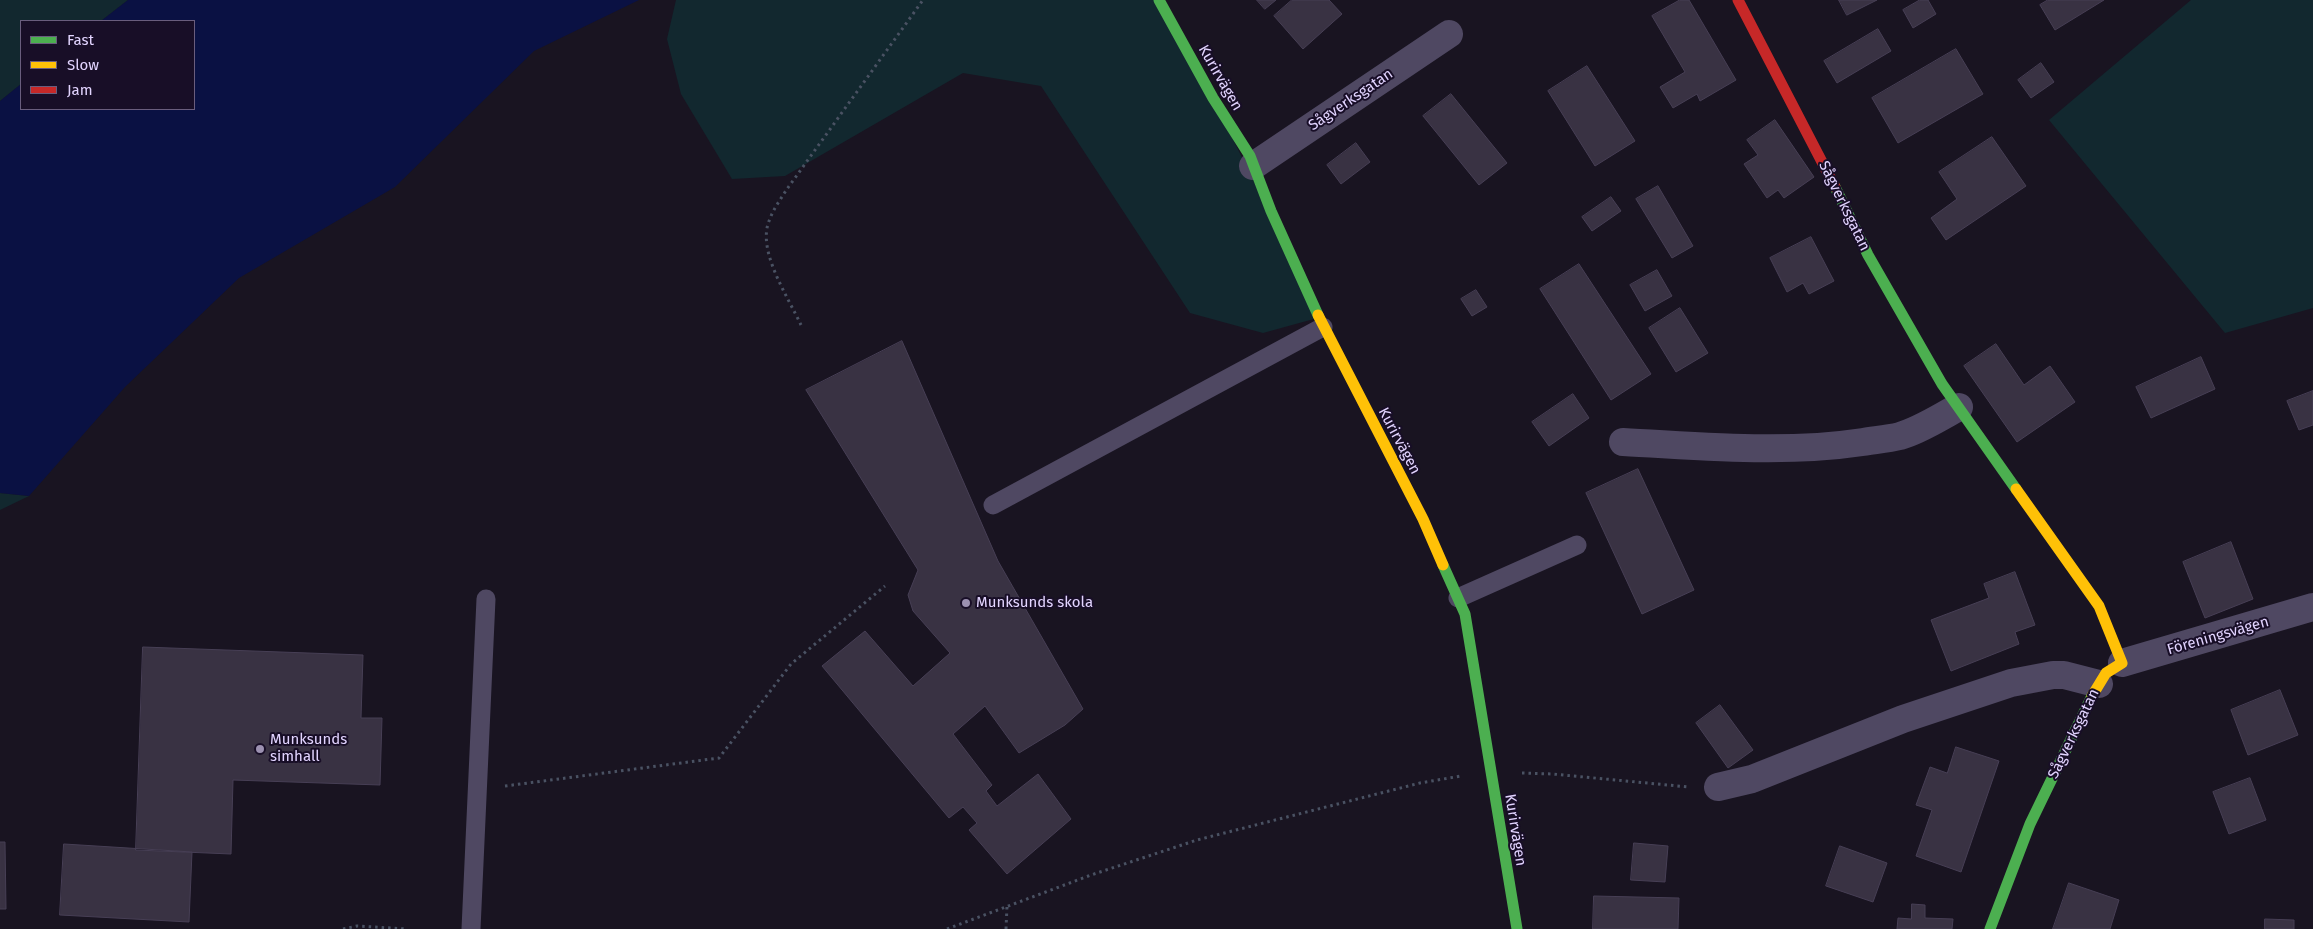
<!DOCTYPE html>
<meta charset="utf-8">
<style>
body{margin:0}
#map{position:relative;width:2313px;height:929px;overflow:hidden;background:#191421;font-family:"Fira Sans",sans-serif}
canvas{display:block}
.legend{position:absolute;left:20px;top:20px;width:175px;height:90px;box-sizing:border-box;background:#180e27;border:1px solid #695d7d;margin:0;padding:6px 9px;list-style:none;font-size:15px;color:#e2d4ff}
.legend li{display:flex;align-items:center;gap:10px;height:25px}
.legend b{width:25px;border:1px solid #695d7d}
</style>
<div id="map">
<canvas width="2313" height="929"></canvas>
<ul class="legend">
<li><b style="height:6px;background:#4caf50"></b>Fast</li>
<li><b style="height:6px;background:#ffc107"></b>Slow</li>
<li><b style="height:6px;background:#c62828"></b>Jam</li>
</ul>
</div>
<script>
const c = document.querySelector('canvas').getContext('2d');
c.lineJoin = 'round';
function fill(path, color) {
  c.fillStyle = color;
  c.fill(path, 'evenodd');
}
function trace(path, color, width, dash) {
  c.strokeStyle = color;
  c.lineWidth = width;
  c.lineCap = dash ? 'butt' : 'round';
  c.setLineDash(dash || []);
  c.stroke(path);
}
function label(font, color, halo, rows, align = 'center') {
  c.font = font + ' "Fira Sans",sans-serif';
  c.lineWidth = 4;
  c.setLineDash([]);
  c.textBaseline = 'middle';
  c.strokeStyle = halo;
  c.fillStyle = color;
  for (const [text, x, y, turn = 0] of rows) {
    c.save();
    c.translate(x, y);
    c.rotate((+turn || 0) * Math.PI / 180);
    c.textAlign = isNaN(turn) ? turn : align;
    if (halo) c.strokeText(text, 0, 0);
    c.fillText(text, 0, 0);
    c.restore();
  }
}
const green = new Path2D(`
 M0,0h128l-27,21h-80v63l-21,17z
 M676,0h488l157,317 -58,16 -73,-20 -149,-227 -78,-13 -178,103 -53,3 -51,-85 -14,-55z
 M2191,0h122v308l-88,25 -176,-213z
 M0,493l29,3 -29,14z`);
const water = new Path2D(`
 M128,0h511l-105,51 -139,136 -156,91 -114,109 -96,109 -29,-3v-392l21,-17v25h173v-88h-93z`);
const building = new Path2D(`
 M1257,0h19l-11,9z
 M1292,0h37l13,14 -39,35 -29,-33z
 M1680,0h9l47,80 -36,21 -3,-7 -24,14 -13,-21 25,-15 -33,-56z
 M1839,0h38l-30,15z
 M1920,0h8l8,14 -23,14 -10,-18z
 M2048,0h56l-49,30 -15,-25z
 M1878,29l13,22 -54,32 -13,-22z
 M1956,49l27,45 -85,49 -26,-45z
 M2041,63l13,19 -23,16 -13,-18z
 M1587,66l48,75 -40,25 -47,-75z
 M1451,94l56,69 -28,22 -56,-69z
 M1775,120l39,57 -30,21 -6,-8 -11,8 -23,-34 14,-9 -11,-15z
 M1992,137l34,49 -80,54 -15,-22 26,-19 -18,-27z
 M1356,143l14,19 -29,22 -14,-19z
 M1658,186l35,60 -21,12 -36,-59z
 M1611,197l10,14 -29,20 -10,-14z
 M1811,237l23,44 -25,13 -6,-11 -16,9 -17,-34z
 M1579,264l72,110 -40,26 -71,-111z
 M1657,270l15,26 -27,15 -15,-26z
 M1476,290l11,17 -15,9 -11,-17z
 M1680,308l28,45 -32,19 -27,-44z
 M902,341l96,220 85,148 -18,16 -46,28 -34,-47 -32,28 39,51 -6,6 11,15 41,-32 33,45 -64,55 -38,-44 8,-7 -14,-16 -14,11 -127,-152 43,-35 48,55 37,-33 -37,-42 -5,-16 10,-25 -112,-180z
 M1996,344l28,41 26,-19 25,36 -58,40 -53,-76z
 M2201,357l14,32 -64,29 -15,-31z
 M2313,391v34l-14,5 -12,-29z
 M1573,394l16,24 -40,28 -17,-24z
 M1638,469l56,121 -52,24 -56,-121z
 M2231,542l22,57 -48,19 -22,-56z
 M2015,572l20,53 -20,7 4,12 -68,27 -20,-51 58,-22 -5,-14z
 M143,647l220,8 -2,63h21l-2,67 -147,-5 -2,74 -95,-4z
 M2280,690l18,45 -50,20 -17,-45z
 M1720,705l33,45 -25,18 -32,-45z
 M1956,747l43,14 -38,111 -45,-16 16,-46 -16,-5 14,-38 17,6z
 M2250,778l16,42 -37,14 -16,-42z
 M0,842h5l1,67h-6z
 M1634,843l34,3 -3,36 -34,-2z
 M64,844l128,8 -3,70 -129,-7z
 M1840,846l47,17 -14,39 -47,-16z
 M2069,883l50,17 -9,29h-57z
 M1594,896l85,2 -1,31h-85z
 M1912,904l13,1v13l28,1 -1,10h-55l1,-11 13,1z
 M2265,919l29,1v9h-29z`);
const path = new Path2D(`
 M801,325c-13,-28 -42,-71 -33,-101 4,-13 12,-24 19,-35l136,-189
 M1522,773l31,1 135,13
 M505,786l214,-28 72,-94 94,-78
 M343,929l14,-3 50,3
 M947,929l144,-54 106,-35 223,-57 41,-7
 M1006,929l1,-23`);
const lane = new Path2D(`
 M993,505l330,-178
 M1458,598l119,-53
 M471,929l15,-330`);
const street = new Path2D(`
 M1253,166l196,-132
 M1623,442c80,4 160,12 240,0 12,-2 25,-3 37,-6 21,-6 40,-19 59,-29
 M2122,663l191,-56
 M1718,787l34,-8 151,-60 108,-36 42,-8h11l35,9`);
const fast = new Path2D(`
 M1159,0l54,98 37,58 21,55 47,104
 M1835,187l33,68 74,129 74,105
 M1443,565l22,49 52,315
 M1990,929l40,-105 62,-128`);
const slow = new Path2D(`
 M1318,315l105,204 20,46
 M2016,489l83,117 23,57 -16,10 -14,23`);
const jam = new Path2D(`
 M1738,0l97,187`);
const markers = [
 [966,603,5,"#9c91b1"],
 [260,749,5,"#9c91b1"]
];
const streetNames = [
 ["Kurirvägen",1220,78,60],
 ["Sågverksgatan",1351,100,-34],
 ["Sågverksgatan",1844,206,64],
 ["Kurirvägen",1399,441,62],
 ["Föreningsvägen",2218,636,-16],
 ["Sågverksgatan",2074,734,-64],
 ["Kurirvägen",1515,830,81]
];
const poiNames = [
 ["Munksunds skola",976,603],
 ["Munksunds",270,740],
 ["simhall",270,757]
];
fill(green, '#12282f');
fill(water, '#0a1143');
fill(building, '#393243');
trace(building, '#473f55', 1);
trace(path, '#4a5263', 3, [2.5, 4]);
trace(lane, '#4f4862', 19);
trace(street, '#4f4862', 28);
trace(fast, '#4caf50', 11);
trace(slow, '#ffc107', 11);
trace(jam, '#c62828', 11);
for (const [x, y, r, color] of markers) {
  const dot = new Path2D();
  dot.arc(x, y, r, 0, 2 * Math.PI);
  c.fillStyle = color;
  c.fill(dot);
  trace(dot, '#180e27', 2);
}
label('15px', '#e2d4ff', '#180e27', streetNames);
label('15px', '#e2d4ff', '#180e27', poiNames, 'left');
</script>
